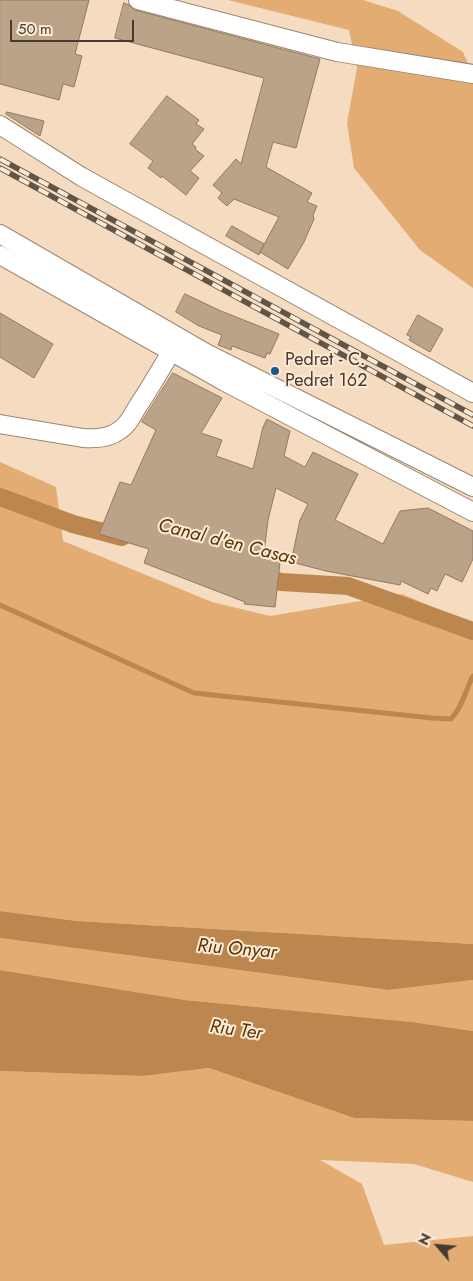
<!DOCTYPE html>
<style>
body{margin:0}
#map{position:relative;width:473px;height:1281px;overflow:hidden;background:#f5dbc0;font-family:Jost,sans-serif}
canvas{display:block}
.north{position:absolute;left:413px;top:1221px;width:50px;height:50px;-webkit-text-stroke:4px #fee9d4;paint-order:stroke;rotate:297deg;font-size:14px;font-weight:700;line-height:20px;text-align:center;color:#453b30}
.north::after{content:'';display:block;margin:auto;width:18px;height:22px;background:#453b30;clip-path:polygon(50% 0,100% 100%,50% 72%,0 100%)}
.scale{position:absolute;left:10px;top:20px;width:124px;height:22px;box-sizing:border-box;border:2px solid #453b30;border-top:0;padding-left:6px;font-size:15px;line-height:18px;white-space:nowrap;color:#453b30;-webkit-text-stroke:4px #fee9d4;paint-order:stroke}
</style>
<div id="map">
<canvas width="473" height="1281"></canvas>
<div class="north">N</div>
<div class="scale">50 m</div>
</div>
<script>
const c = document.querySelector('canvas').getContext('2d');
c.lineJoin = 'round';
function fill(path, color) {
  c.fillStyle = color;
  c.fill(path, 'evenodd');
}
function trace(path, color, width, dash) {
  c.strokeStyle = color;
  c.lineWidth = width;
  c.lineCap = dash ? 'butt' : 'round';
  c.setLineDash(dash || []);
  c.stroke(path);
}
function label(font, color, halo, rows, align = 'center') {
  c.font = font + ' Jost,sans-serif';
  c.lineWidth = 4;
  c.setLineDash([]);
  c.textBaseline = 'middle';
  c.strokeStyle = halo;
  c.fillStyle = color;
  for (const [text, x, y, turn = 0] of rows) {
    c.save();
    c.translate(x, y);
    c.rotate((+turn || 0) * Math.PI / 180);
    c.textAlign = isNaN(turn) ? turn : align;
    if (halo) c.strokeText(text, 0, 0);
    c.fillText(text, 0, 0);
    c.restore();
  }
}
const green = new Path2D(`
 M228,0h135l35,11 65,41 10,23v213l-53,-38 -66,-82 -7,-45 10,-55 -8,-38z
 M0,462l56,25 7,54 149,61 58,14 132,-22 71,30v320l-396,-23 -77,-10z
 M0,938l388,52 85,-10v51l-61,-9 -227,-22 -185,-30z
 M209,1068l145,50 119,3v61l-59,-18 -94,-4 42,24 22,61 89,-9v45h-473v-210l143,5z`);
const water = new Path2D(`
 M0,911l77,10 396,23v36l-85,10 -388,-52z
 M0,970l185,30 227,22 61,9v90l-119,-3 -145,-50 -66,8 -143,-5z`);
const stream = new Path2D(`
 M0,605l194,88 238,25 19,1c12,-13 14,-28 22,-43`);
const canal = new Path2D(`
 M0,497l73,27 49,13
 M255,575l26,7 67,4 125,45`);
const building = new Path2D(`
 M0,0h89l-14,54 7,2 -8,31 -11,-3 -4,16 -59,-16z
 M124,3l5,2 6,5 185,49 -24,89 -23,-6 -7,25 46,26 -5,9 10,4 -4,9 1,4 -10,23 -16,27 -28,-17 19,-35 -45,-18 -7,7 -9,-8 4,-5 -9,-8 23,-26 5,5 23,-86 -149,-40z
 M167,96l32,24 -3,4 8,5 -12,15 4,3 -1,2 9,7 -14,15 9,7 -13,17 -24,-19 -1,2 -13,-10 5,-7 -23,-17z
 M7,112l37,9 -4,15 -34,-22z
 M232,226l32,18 -5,11 -33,-19z
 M185,294l36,17 58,23 -9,20 -3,-1 -2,5 -33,-12 -1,4 -13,-5 4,-10 -23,-9 -23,-14z
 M0,313l53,31 -19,34 -34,-21z
 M418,315l25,14 -13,23 -21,-12 2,-3 -4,-2z
 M173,373l49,25 -21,35 21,7 -6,16 37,13 10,-42 4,-8 23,12 -6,25 21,11 8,-15 45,22 -23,46 48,24 17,-33 28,-3 45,23v28l-11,23 -17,-8 -8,17 -6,-3 -3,6 -27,-13 -1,4 -74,-14 -35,-9 9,-42 8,-16 -32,-16 -8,32 -4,33 17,1 -6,53 -31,-3 1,-2 -101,-39 5,-14 -50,-15 21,-52 11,3 25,-55 -14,-8z`);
const minor = new Path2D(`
 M138,0l199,52 136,22
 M0,125l82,52 391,216
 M0,234l206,119 267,134
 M0,255l225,127 248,130
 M0,424l83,14c12,1 27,0 37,-8 8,-5 13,-16 18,-24 14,-21 26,-42 38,-63`);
const rail = new Path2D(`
 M0,159l473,256
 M0,168l473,258`);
const markers = [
 [275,371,5,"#15598e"]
];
const poiNames = [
 ["Pedret - C.",285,361],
 ["Pedret 162",285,382]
];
const waterNames = [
 ["Canal d'en Casas",227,543,14],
 ["Riu Onyar",237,950,5],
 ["Riu Ter",236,1031,8]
];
fill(green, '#e2ac73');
fill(water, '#bb874e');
trace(stream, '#bb874e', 5);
trace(canal, '#bb874e', 18);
fill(building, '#bba38a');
trace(building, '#917962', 1);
trace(minor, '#9d866e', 20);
trace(minor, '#fff', 18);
trace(rail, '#615547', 5.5);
trace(rail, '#fee9d4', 4, [11]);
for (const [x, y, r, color] of markers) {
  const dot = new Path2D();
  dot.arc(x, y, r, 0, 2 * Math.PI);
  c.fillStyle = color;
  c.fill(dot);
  trace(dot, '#fee9d4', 2);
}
label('18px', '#453b30', '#fee9d4', poiNames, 'left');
label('italic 19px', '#583505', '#fee9d4', waterNames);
</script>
